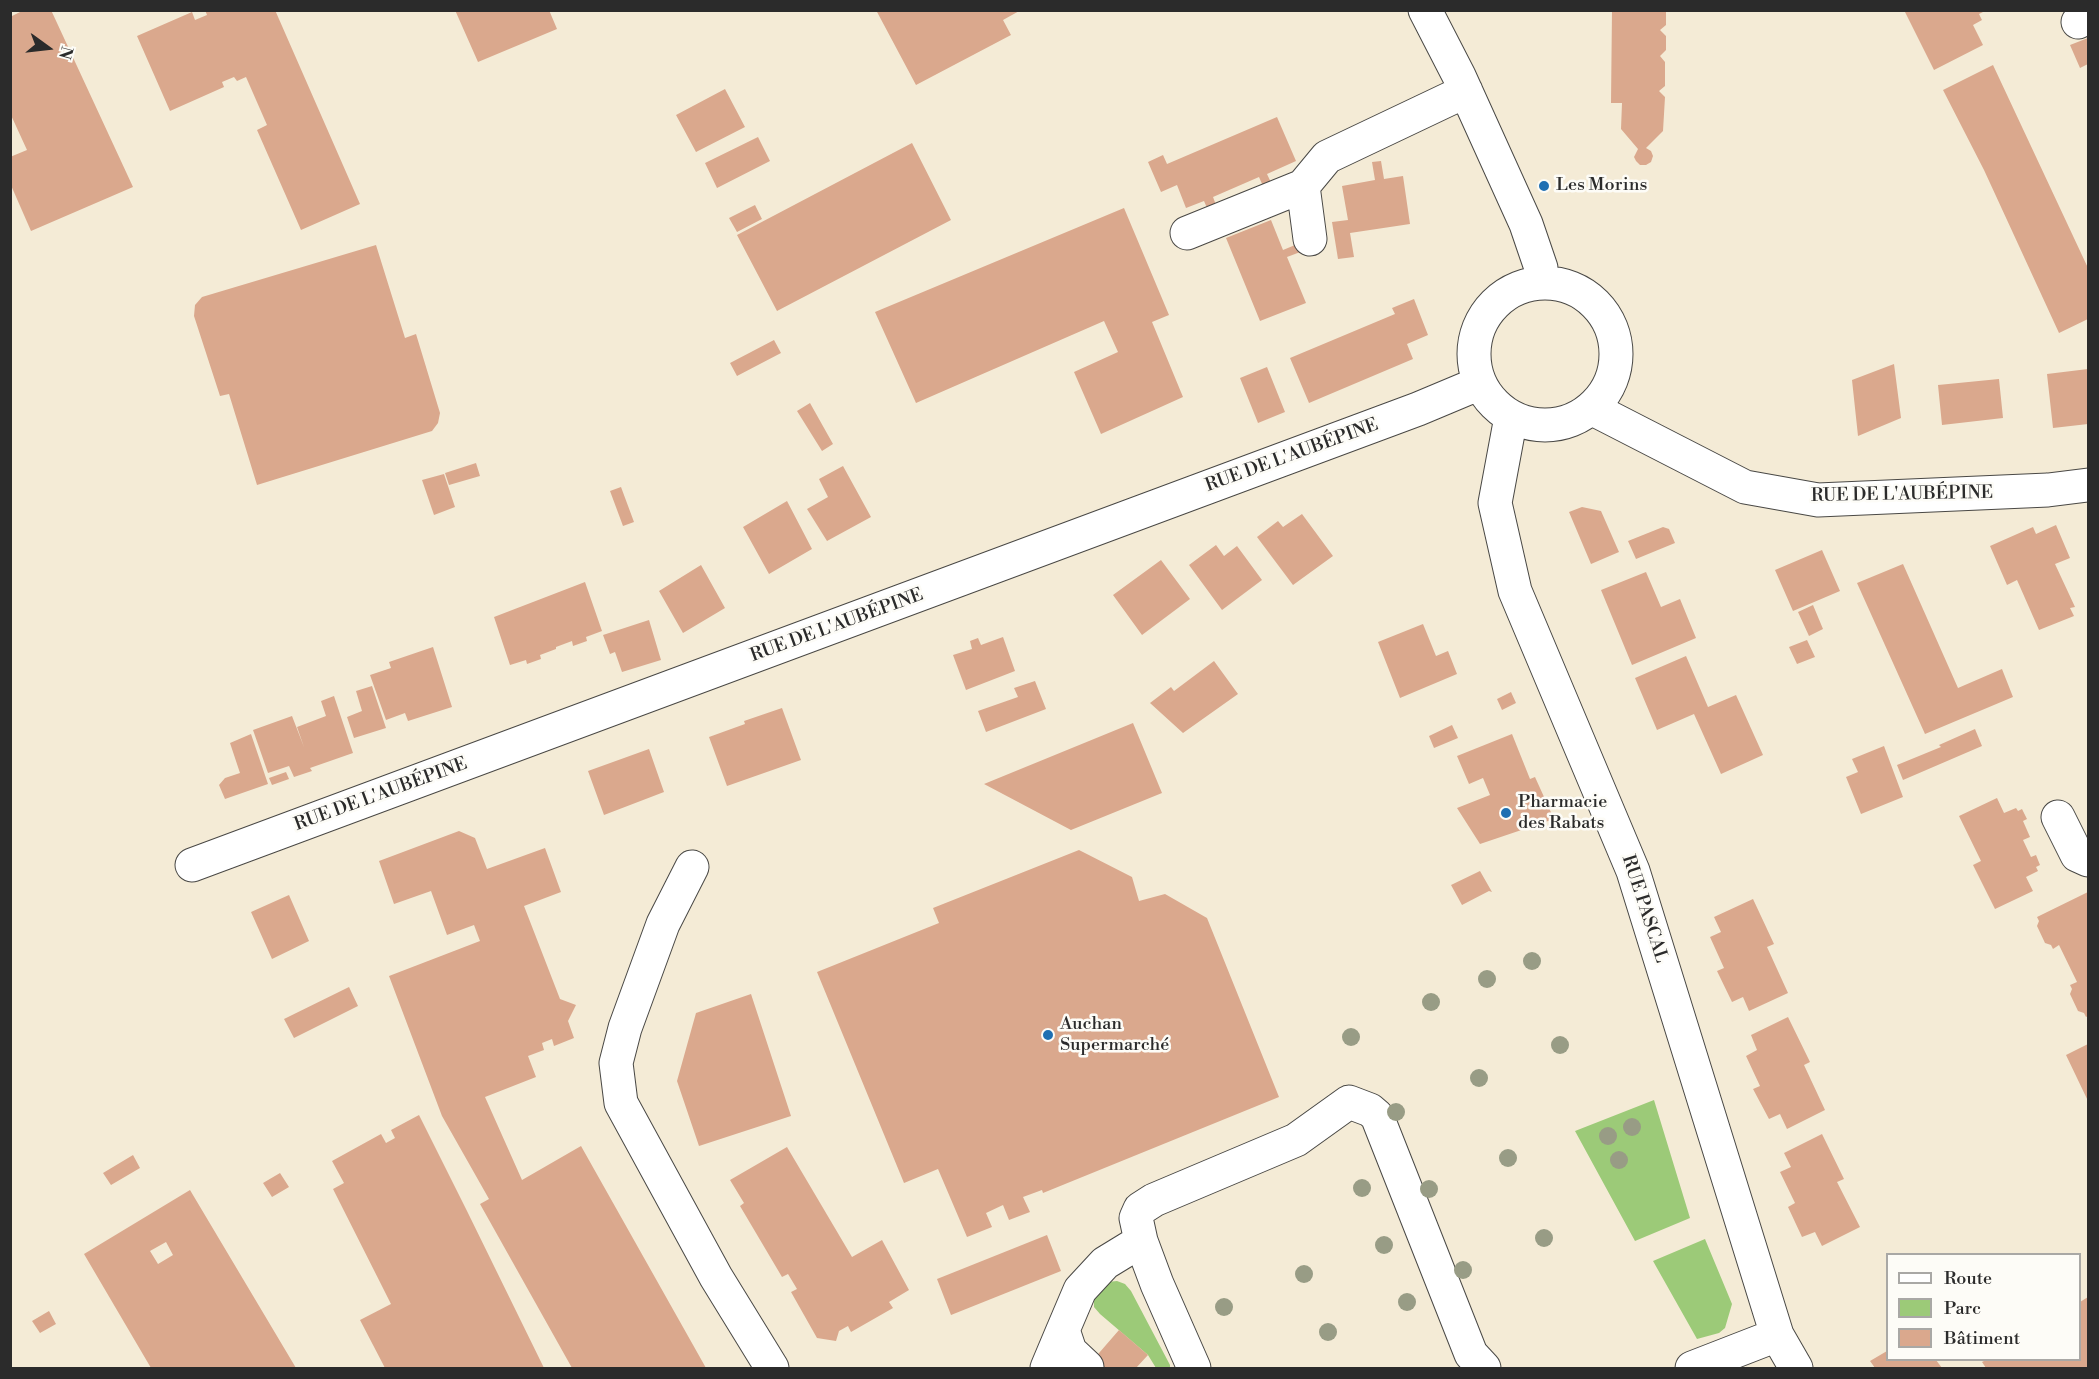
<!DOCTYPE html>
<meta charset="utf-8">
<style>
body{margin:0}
#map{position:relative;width:2099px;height:1379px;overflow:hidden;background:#f4ebd6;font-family:"Libre Bodoni",serif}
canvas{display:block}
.frame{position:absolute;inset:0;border:12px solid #2b2b2b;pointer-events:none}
.legend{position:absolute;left:1886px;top:1253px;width:195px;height:108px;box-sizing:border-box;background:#fdfcf7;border:2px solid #a9a8a5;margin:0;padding:8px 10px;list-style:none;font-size:18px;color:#2b2b2b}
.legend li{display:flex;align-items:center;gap:12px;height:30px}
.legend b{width:30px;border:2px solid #a9a8a5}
.north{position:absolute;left:18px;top:18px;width:60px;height:60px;-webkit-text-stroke:4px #fdfcf7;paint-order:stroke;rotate:105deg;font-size:16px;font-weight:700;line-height:24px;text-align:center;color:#2b2b2b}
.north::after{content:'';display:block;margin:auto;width:21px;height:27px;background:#2b2b2b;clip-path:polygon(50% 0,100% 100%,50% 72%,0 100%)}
</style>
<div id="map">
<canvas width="2099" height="1379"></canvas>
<div class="frame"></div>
<ul class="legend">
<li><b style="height:8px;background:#fff"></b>Route</li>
<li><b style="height:16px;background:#9cca78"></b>Parc</li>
<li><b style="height:16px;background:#daa88d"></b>Bâtiment</li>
</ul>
<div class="north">N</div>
</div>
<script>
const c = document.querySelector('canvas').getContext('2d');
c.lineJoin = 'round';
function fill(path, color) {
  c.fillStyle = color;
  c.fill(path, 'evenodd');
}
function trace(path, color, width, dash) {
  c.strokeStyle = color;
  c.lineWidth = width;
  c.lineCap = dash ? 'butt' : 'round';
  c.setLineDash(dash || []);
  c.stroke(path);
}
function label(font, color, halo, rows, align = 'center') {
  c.font = font + ' "Libre Bodoni",serif';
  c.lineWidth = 5;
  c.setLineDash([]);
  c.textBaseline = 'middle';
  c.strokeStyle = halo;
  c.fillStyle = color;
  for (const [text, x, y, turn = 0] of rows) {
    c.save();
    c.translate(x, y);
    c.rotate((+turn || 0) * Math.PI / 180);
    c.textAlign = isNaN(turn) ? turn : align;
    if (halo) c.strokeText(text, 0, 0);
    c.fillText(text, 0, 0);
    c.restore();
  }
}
const green = new Path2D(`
 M1654,1100l36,118 -55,23 -60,-110z
 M1705,1239l27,65 -7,24 -6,5 -22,6 -44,-78z
 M1117,1281l8,3 6,7 39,74v3h-14l-8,-13 -48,-41 -6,-7v-8l14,-17z`);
const building = new Path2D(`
 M24,10h27l82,177 -102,44 -21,-48v-26l17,-7 -17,-37v-96z
 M205,10h70l85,194 -59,26 -44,-100 10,-5 -21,-48 -9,4 -3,-4 -12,5 2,5 -54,24 -33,-75 55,-24 3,8 12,-5z
 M455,10h94l8,19 -79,33z
 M876,10h145l-18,10 8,15 -95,50z
 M1612,10h54v15l-6,5 6,6v14l-6,6 5,6v24l-6,5 6,6 -2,34 -17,17 5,3 2,5 -2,6 -5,3h-6l-4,-4 -2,-4 4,-8 -17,-20 1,-26h-11z
 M1904,10h83l-8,4 3,6 -9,5 10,20 -49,25z
 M2088,38v26l-8,4 -10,-23z
 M1993,65l95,203v51l-29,14 -75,-163 -41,-80z
 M725,89l20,38 -49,25 -20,-37z
 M1277,117l19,44 -29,13 7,15 -8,4 -7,-16 -46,20 6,16 -8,4 -7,-16 -18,7 -9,-23 -16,7 -13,-30 15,-7 4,9z
 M758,137l12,24 -53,27 -12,-25z
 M912,143l39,77 -174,91 -40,-76z
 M1381,161l3,18 19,-3 7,48 -60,9 4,24 -16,2 -6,-37 16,-2 -6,-34 33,-6 -3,-18z
 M755,205l7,14 -25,13 -8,-14z
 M1124,208l45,107 -17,7 31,75 -82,37 -27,-62 44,-20 -14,-31 -188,82 -41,-91z
 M1271,220l12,30 17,-7 3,8 -16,6 19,46 -46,18 -34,-83z
 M376,245l29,93 11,-4 24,79 -2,10 -6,8 -175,54 -28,-91 -9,2 -26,-80 1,-11 7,-8z
 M1414,299l14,36 -21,9 6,15 -104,44 -19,-45 105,-44 -3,-6z
 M774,340l7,13 -44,23 -7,-13z
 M1894,364l7,54 -43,18 -6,-56z
 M1267,367l18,45 -27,11 -18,-45z
 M2088,369v55l-35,4 -6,-54z
 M1999,379l4,39 -61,7 -4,-40z
 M810,403l23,41 -11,7 -25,-40z
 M476,463l4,13 -31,9 -4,-12z
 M843,466l28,51 -44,24 -20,-32 21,-12 -9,-18z
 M444,474l11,33 -21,8 -12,-35z
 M621,487l13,35 -11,4 -13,-35z
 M787,501l25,48 -43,25 -26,-47z
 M1582,507l19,4 18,41 -28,12 -22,-52z
 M1302,514l31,42 -40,29 -36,-48 21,-16 5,6z
 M2056,525l14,33 -15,6 20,43 -5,1 4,8 -35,14 -22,-50 -10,5 -17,-39 43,-19 3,7z
 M1663,527l6,2 6,14 -39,16 -8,-18z
 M1216,545l8,11 13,-10 25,34 -40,30 -33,-45z
 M1822,550l18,41 -47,20 -18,-41z
 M1161,560l29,39 -48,36 -29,-40z
 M1903,564l55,124 44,-19 11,28 -88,37 -68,-151z
 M701,565l24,43 -42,25 -24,-42z
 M1646,572l15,35 19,-8 16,39 -64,27 -31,-75z
 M585,582l17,49 -16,6 1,4 -14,5 -1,-5 -16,6v2l-16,6 1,4 -14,5 -1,-4 -16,5 -16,-48z
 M1813,605l10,24 -14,7 -11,-24z
 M649,620l12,40 -39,12 -7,-20 -5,2 -7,-19z
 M1423,624l13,32 12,-5 9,23 -57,24 -22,-56z
 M1003,637l12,34 -49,19 -13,-35 19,-6 -2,-8 8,-3 3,7z
 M1807,640l8,17 -18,7 -8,-17z
 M433,647l19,60 -44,14 -3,-8 -19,7 -16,-45 21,-7 -2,-6z
 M1686,656l22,51 28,-12 27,60 -42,19 -27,-60 -37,16 -22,-52z
 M1214,661l24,33 -55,39 -33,-30 21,-16 3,4z
 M1035,681l11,28 -60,23 -8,-21 40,-14 -4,-9z
 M372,686l14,42 -32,10 -7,-21 15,-6 -6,-20z
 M1511,692l5,11 -14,7 -5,-11z
 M334,696l19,57 -43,15 2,3 -18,6 -5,-11 -21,7 -15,-43 39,-14 12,31 -7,-20 29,-11 -5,-15z
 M782,708l19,52 -74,26 -18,-49 36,-13 -1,-3z
 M1133,723l29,70 -91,37 -87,-46z
 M1452,725l6,13 -24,10 -5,-12z
 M1975,729l7,17 -79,34 -6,-15 44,-18 -2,-2z
 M251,734l17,50 -43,15 -6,-14 6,-7 15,-5 -10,-30z
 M1512,734l18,45 5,-2 19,42 -74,25 -23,-36 33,-13 -7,-17 -14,6 -12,-28z
 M1884,746l19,51 -42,17 -15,-37 12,-5 -6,-13z
 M649,749l15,43 -60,23 -16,-44z
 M286,772l3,7 -17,6 -3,-7z
 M1997,798l7,15 12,-5 2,3 4,-2 5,10 -4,2 7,16 -7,3 8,17 5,-2 4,10 -4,2 2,4 -12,6 7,14 -38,18 -22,-44 8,-4 -22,-45z
 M459,831l16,7 12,31 58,-21 16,44 -37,14 36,93 16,6 -8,16 6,17 -20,8 -2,-7 -10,4 2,7 -16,6 8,21 -51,20 37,83 59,-34 125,222h-134l-92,-164 9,-5 -47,-83 -53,-140 91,-35 -6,-16 -27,10 -16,-44 -37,13 -15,-43z
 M1079,850l53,27 7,24 26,-7 42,24 72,179 -236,96 -1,-3 -19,7 7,15 -21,8 -6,-15 -17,8 6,14 -25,10 -29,-68 -34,14 -87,-211 122,-49 -6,-15z
 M1480,871l12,21 -3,-1 -27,14 -11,-20z
 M2088,892v124l-2,1 -2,-4 -6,-2 -8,-17 2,-5 -2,-4 7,-3 -18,-37 -6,4 -2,-4 -6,-2 -8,-17 2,-5 -2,-4z
 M289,895l20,46 -37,18 -21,-47z
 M1753,899l21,45 -7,3 21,46 -39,18 -6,-14 -11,5 -15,-31 7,-3 -14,-31 11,-5 -7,-15z
 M349,987l9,19 -64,32 -10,-19z
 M751,994l40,122 -92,30 -22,-65 19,-68z
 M1788,1017l22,45 -6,3 21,45 -38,19 -7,-15 -11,5 -16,-30 7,-3 -14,-30 11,-6 -6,-15z
 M2088,1044v57l-22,-46z
 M419,1115l48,96 77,157h-159l-25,-48 31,-16 -58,-115 11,-6 -12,-22 49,-27 5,9 9,-5 -4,-8z
 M1822,1134l22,45 -7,3 23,45 -38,19 -7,-14 -13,5 -14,-30 7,-4 -15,-31 11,-5 -7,-14z
 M787,1147l65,110 30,-17 27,50 -20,12 4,6 -42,24 -3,-6 -9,5 -3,10 -19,-3 -26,-46 6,-3 -9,-15 -6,3 -42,-71 4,-3 -14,-23z
 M133,1155l7,13 -29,17 -8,-12z
 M280,1173l9,14 -17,10 -9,-14z
 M190,1190l106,178h-145l-67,-114zM166,1242l7,13 -15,9 -8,-13z
 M1047,1235l14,36 -110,44 -14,-36z
 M2088,1297v71h-102l-4,-6 4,-2h94v-58z
 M49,1311l7,13 -16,9 -8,-12z
 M1119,1330l29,25 -12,13h-50z
 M1887,1351l1,9h48l6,8h-67l-5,-7z`);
const minor = new Path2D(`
 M1425,10l34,66 67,148 15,44 -3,15
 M2078,22l10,-5
 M1187,233l116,-47
 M1310,239l-7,-53 24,-29 139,-66
 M1474 354a71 71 0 1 1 142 0a71 71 0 1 1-142 0Z
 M1591,408l154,79 73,13 230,-10 40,-5
 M1511,417l-16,86 20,88 118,280 144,464 19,33
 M2058,817l19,38 11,5
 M192,865l1226,-456 62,-26
 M692,867l-29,57 -38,104 -9,35 5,40 95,174 56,91
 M1087,1367l-17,-16 -7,-21 17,-40 25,-27 36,-22
 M1047,1368l16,-38
 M1194,1368l-37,-84 -16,-43 -5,-23 4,-9 14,-9 142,-60 53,-38 21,8 7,6 94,238 13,14
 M1692,1368l85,-33`);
const trees = [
 [1532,961],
 [1487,979],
 [1431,1002],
 [1351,1037],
 [1560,1045],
 [1479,1078],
 [1396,1112],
 [1632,1127],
 [1608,1136],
 [1508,1158],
 [1619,1160],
 [1362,1188],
 [1429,1189],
 [1544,1238],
 [1384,1245],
 [1463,1270],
 [1304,1274],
 [1407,1302],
 [1224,1307],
 [1328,1332]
];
const markers = [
 [1544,186,6,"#1f6fb2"],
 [1506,813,6,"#1f6fb2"],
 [1048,1035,6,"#1f6fb2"]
];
const poiNames = [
 ["Les Morins",1556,186],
 ["Pharmacie",1518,803],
 ["des Rabats",1518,824],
 ["Auchan",1060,1025],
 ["Supermarché",1060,1046]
];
const streetNames = [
 ["RUE DE L'AUBÉPINE",1292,456,-20],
 ["RUE DE L'AUBÉPINE",1902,495,-1],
 ["RUE DE L'AUBÉPINE",837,626,-20],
 ["RUE DE L'AUBÉPINE",381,795,-20],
 ["RUE PASCAL",1644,909,72]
];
fill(green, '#9cca78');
fill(building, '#daa88d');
trace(minor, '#494845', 35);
trace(minor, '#fff', 33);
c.fillStyle = '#989c85';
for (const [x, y] of trees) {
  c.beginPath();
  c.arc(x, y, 9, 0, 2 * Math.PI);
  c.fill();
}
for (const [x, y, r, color] of markers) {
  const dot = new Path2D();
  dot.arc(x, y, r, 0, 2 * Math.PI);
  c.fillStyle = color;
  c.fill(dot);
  trace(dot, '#fdfcf7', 2);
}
label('18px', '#2b2b2b', '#fdfcf7', poiNames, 'left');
label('18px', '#2b2b2b', '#fdfcf7', streetNames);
</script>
